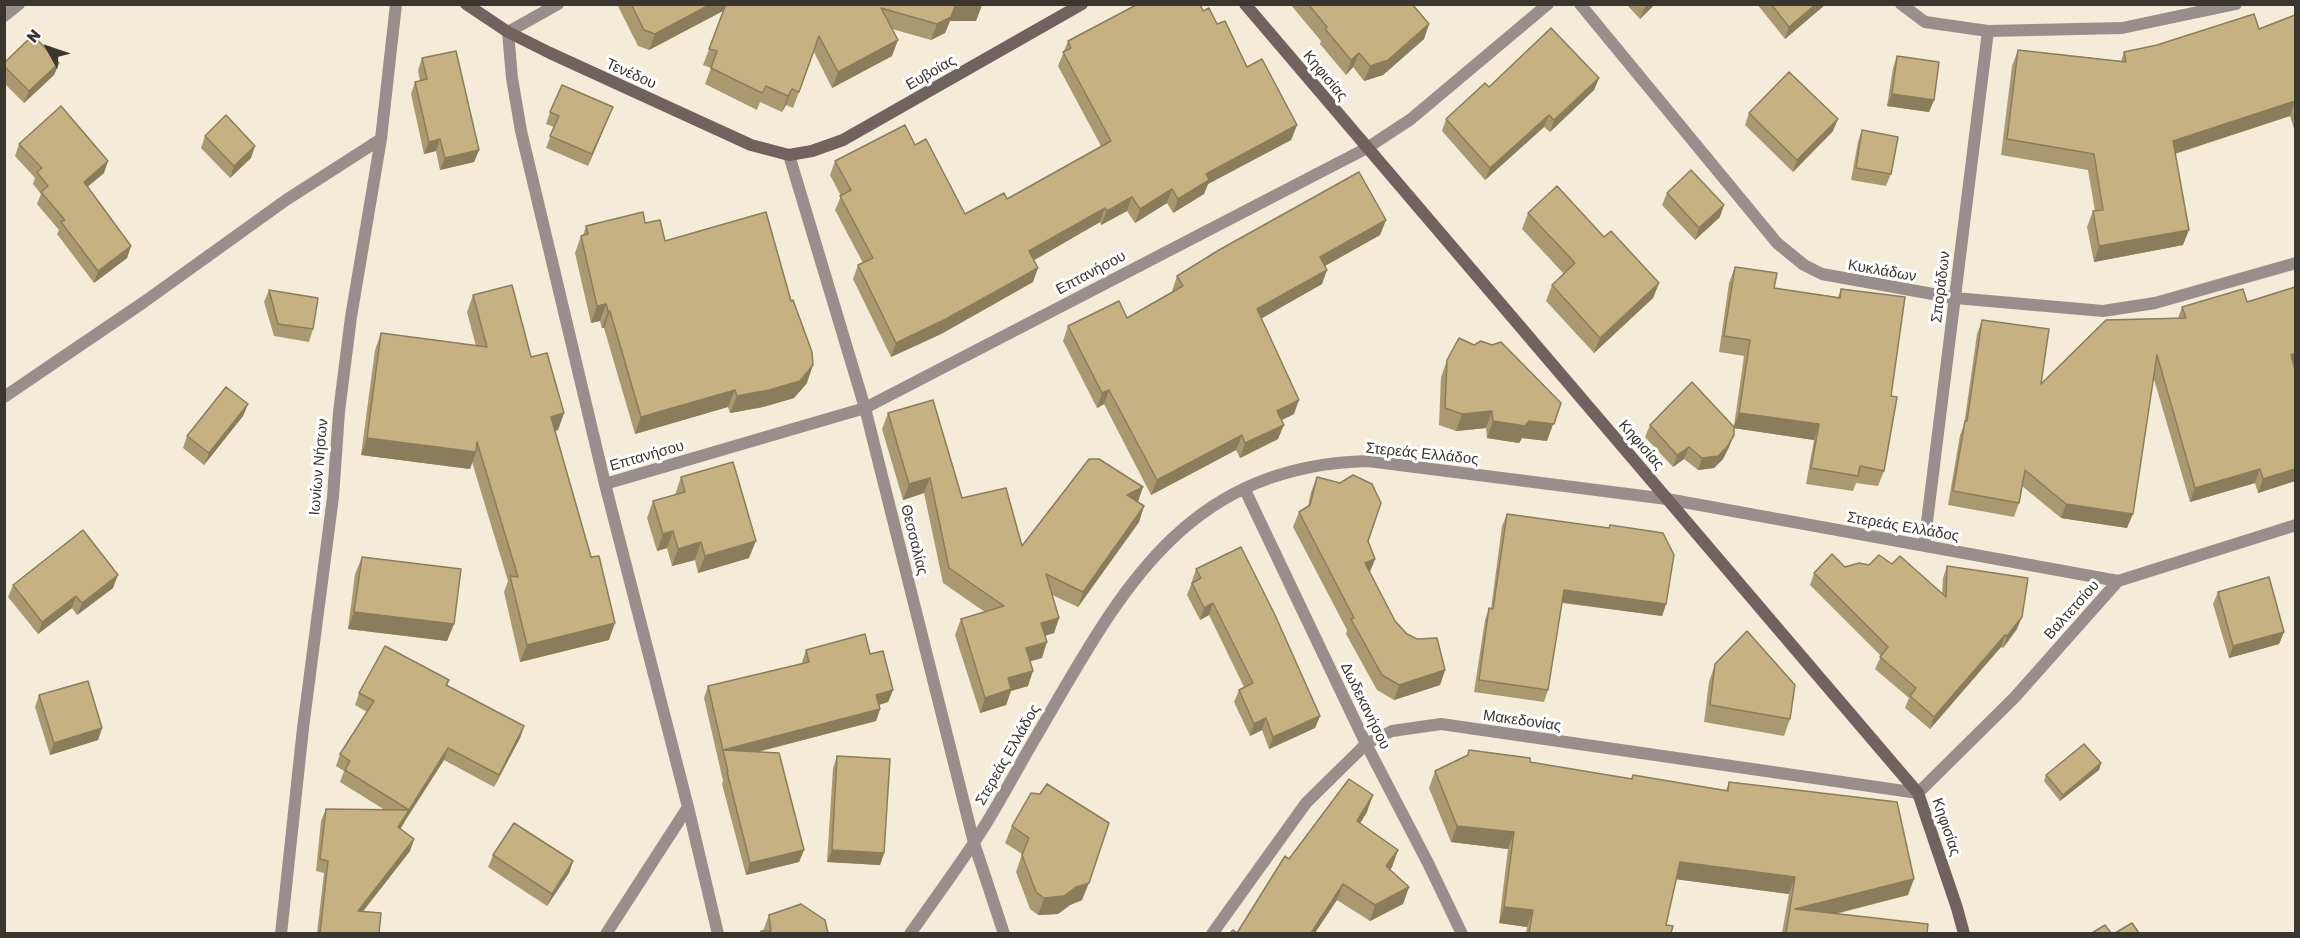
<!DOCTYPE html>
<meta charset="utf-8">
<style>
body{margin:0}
#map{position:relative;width:2300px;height:938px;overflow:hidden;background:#f4ecd9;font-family:Rubik,sans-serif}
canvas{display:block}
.frame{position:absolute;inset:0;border:6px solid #3a362f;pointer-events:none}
.north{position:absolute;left:18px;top:18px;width:60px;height:60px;-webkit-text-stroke:4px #fff;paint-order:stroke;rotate:310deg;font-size:16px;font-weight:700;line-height:24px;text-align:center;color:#3a362f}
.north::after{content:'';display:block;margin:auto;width:21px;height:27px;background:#3a362f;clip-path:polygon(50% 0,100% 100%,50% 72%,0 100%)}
</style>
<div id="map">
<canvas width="2300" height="938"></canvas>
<div class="frame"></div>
<div class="north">N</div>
</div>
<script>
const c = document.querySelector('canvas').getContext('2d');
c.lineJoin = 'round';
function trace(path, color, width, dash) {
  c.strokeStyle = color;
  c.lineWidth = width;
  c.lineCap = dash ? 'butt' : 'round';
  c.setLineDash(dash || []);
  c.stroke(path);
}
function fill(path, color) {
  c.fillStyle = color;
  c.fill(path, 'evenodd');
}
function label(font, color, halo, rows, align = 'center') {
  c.font = font + ' Rubik,sans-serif';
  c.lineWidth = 6;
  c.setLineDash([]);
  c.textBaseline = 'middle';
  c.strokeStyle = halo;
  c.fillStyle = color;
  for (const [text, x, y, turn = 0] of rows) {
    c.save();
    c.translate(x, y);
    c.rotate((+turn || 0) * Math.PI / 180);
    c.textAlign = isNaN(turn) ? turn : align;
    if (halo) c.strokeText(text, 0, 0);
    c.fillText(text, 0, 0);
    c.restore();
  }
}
const street = new Path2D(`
 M558,4l-50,28 4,46 9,53 84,353 83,323 30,127
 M1580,4l197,239 27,22 18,9 133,24 148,13 52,-8 141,-40
 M1901,4l24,18 63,9 134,-3 114,-24
 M4,16l15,-12
 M789,155l76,253 109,435 30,91
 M4,397l140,-95 142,-102 95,-61
 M605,484l260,-76 502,-260 44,-29 137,-115
 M1245,490l121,254 62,119 34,71
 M1924,546l64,-515
 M281,934l22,-206 30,-231 6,-85 12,-95 30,-178 15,-135
 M606,934l82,-127
 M910,934c21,-30 43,-60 63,-90 22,-32 40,-68 60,-102 84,-143 146,-276 335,-281l299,38 451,82
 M1212,934l94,-131 60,-59 26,-13 49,-7 477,69 97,-96 103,-116 178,-56`);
const secondary = new Path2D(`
 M466,4l42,28 42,21 201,92 38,10 23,-4 31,-11 239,-136
 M1245,4l673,789 39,115 7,26`);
const wall = new Path2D(`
 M619,4h363l-6,17h-26l-5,12 -14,7 -39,-11v27l-60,32 -18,-36 -21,56 -7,-3 -4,7 -22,-10 -3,8 -52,-26 6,-16 -8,-3 21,-55 -75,40 -11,-4 -20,-40z
 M1290,4h122l17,20 -5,15 -41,36 -19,6 -11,-14 -7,8 -26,-31 1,-3z
 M1626,4h29l-15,15z
 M1757,4h69l-41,35z
 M1203,11l14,13 30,43 50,58 -6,15 -83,44 -4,10 -31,19 -6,-10 -32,20 -8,-12 -26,14 -1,-3 -66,38 -1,22 -92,52 -50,23 -38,-78 5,-14 5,-2 -28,-53 6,-14 -11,-21 5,-14 80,-16 50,69 42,-15 94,-53 -43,-80 10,-25z
 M2295,15v117l-5,-16 -115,38 8,91 -89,17 -7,-35 6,-16h2l-7,-41 -87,-15 11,-89 6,-16 103,11 3,-9 135,-23z
 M1897,56l37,44 -5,12 -42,-6 6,-38z
 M422,58l57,92 -5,12 -34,8 -4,-19 -12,3 -13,-60 4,-12 5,-1 -2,-11z
 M4,63h55l-5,12 -30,28 -20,-20z
 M1599,78l-5,12 -44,42 -6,-5 -59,53 -43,-49 4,-12 43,-32z
 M613,107l-25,59 -42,-18 8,-21 -8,-3 4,-12z
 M1749,113l84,18 -40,41 -48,-47z
 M1862,130l29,44 -5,12 -35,-6 7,-38z
 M205,136l46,22 -21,20 -29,-30z
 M19,144l85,29 -17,14 44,59 -4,12 -33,25 -37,-49 2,-4 -22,-26 4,-10 -8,-10 2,-6 -20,-22z
 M1667,193l53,24 -25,23 -33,-35z
 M1528,213l76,24 55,46 -6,15 -59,55 -48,-52 6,-16 12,-11 -42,-45z
 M1386,220l-6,15 -55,31 -3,18 -61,34 33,96 -12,6 -4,19 -38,19 -4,-8 -85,45 -47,-91 -7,4 -34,-67 5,-15 59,-8 46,-26 -1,-1 5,-15z
 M645,223l20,18 142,142 -13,15 -31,9 -33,6 -2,-6 -93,27 -31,-106h-2l-2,-7 -9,2 -16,-70 6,-17 2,-1 3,-9z
 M1735,267l39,21 64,9 3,-8 50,107 -7,75 -6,15 -22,-3 -3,8 -47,-7 8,-44 -80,-12 -5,19 -6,12 -9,9 -16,2 -14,-11 -11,8 -28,-30 5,-12 84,1 10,-70 -25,-4 10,-69z
 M2295,287v78l-1,1 1,115 -37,12 -3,-10 -65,19 -37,-126 -26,152 -66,-10 -39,-32 -3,17 -5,14 -66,-12 12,-70 4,-10 13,-91 5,-14 59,64 137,-66 4,-11 65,-5z
 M269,290l44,39 -4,13 -35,-6 -10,-34z
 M473,295l58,62 33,56 -6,17 -3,1 54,209 -89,22 -16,-70 4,-11 -36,-119 -2,7 -109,-14 14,-105 6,-17 95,13 -9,-34z
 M1447,360l100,81 -25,-3 -3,5 -32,-5 -1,-10 -30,3 -17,-6 2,-48z
 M248,404l-5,12 -39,49 -21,-17 4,-12z
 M888,413l74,85 60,48 116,-44 6,4 -5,16 -61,85 -26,-12 7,23 -5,15 -9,3 -3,22 -12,3 -2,25 -17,5 -5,14 -26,8 -25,-78 6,-16 24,-7 -42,-29 -19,-90 -21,7 -21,-71z
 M681,477l68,81 -51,15 -3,-13 -23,6 -5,-18 -10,3 -10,-33 6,-17 22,-6z
 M1317,477l51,64 7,18 -5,13 25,49 12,13 38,36 -5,15 -46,15 -17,-10 -31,-56 1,-4 -54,-103 6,-15 9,-6 3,-14z
 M1507,514l102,14 1,-3 56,79 -4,12 -100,-13 -14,87 -4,12 -70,-10 11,-72 4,-12 2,1 11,-83z
 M362,557l92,67 -7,17 -99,-12 7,-55z
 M1892,564l50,30 1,-16 4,-12 70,63 -14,19 -2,-1 -71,82 -25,-21 4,-10 -34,-29 6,-13 -71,-71 4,-12 31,-6 24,-2z
 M1196,569l124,147 -5,12 -46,21 -7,-19 -12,6 -16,-34 5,-12 5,-3 -35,-72 -9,5 -13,-25 5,-13v-1z
 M13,585l100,3 -36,27 -5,-7 -34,26 -30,-37z
 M2218,592l66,40 -5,12 -50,14 -16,-54z
 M806,650l64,4 23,36 -5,12 -9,3 1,4 -4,12 -118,31 46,98 -5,12 -53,13 -24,-91 1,-3 -19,-83 4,-12 94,-22v-2z
 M1715,664l75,55 -6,17 -80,-14 5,-40z
 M449,680l-2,6 77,40 -4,12 -26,49 -50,-27 -44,69 14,10 -4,12 -47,60 16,22h-62l7,-60 -8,-2 5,-50 5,-12 59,1 -45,-28 4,-11 -8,-5 4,-12 27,-42 -12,-7 4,-12z
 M39,695l63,33 -4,12 -48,15 -15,-48z
 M1469,750l61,12 101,17 2,-4 93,15 3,-8 179,113 -72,19 91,19h-145l7,-39 -113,-15 -10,46 5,8h-145l1,-6 -28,-4 9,-74 -57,-7 -22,-54 6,-17 32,-15z
 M837,756l47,97 -4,12 -53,-3 6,-94z
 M2101,763l-2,7 -39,31 -16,-20 2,-6z
 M1031,793l51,107 -12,5 -12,9 -20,1 -8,-6 -14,-37 6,-18 -17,-11 7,-17z
 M1367,812l-7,11 38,27 -6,17 -2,3 19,17 -6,17 -33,17 -33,-21 -100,33 52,-74z
 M493,855l80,6 -4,12 -22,33 -59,-39z
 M769,915l59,18h-68l1,-2h2z`);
const shadedWall = new Path2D(`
 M711,4h16l-2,6 -76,40 6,-16z
 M956,4l26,1 -6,16h-26l-5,12 -14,7 6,-16z
 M1648,4h7l-15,15 5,-12z
 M1816,4h10l-41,35 4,-12z
 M1429,24l-5,15 -41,36 -19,6 6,-15z
 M898,40l-6,16 -60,32 6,-16z
 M1359,53l-6,14 -7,8 5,-15z
 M59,63l-5,12 -30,28 5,-12z
 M1599,78l-5,12 -44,42 4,-12z
 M792,89l-6,16 -4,7 6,-16z
 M1892,94l42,6 -5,12 -42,-6z
 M2295,101l-5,15 -123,40 6,-15z
 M613,107l-5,12 -20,47 4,-12z
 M1549,115l-5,12 -59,53 5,-12z
 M1838,119l-5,12 -40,41 4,-12z
 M1297,125l-6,15 -83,44 -4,10 -31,19 5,-14 28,-25z
 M440,139l-4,12 -12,3 5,-12z
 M255,146l-4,12 -21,20 4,-12z
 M479,150l-5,12 -34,8 5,-12z
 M108,161l-4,12 -25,21 5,-12z
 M1172,189l-5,14 -32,20 5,-14z
 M1132,197l-5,14 -26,14 6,-14z
 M1724,205l-4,12 -25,23 4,-12z
 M1105,208l-5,14 -76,44 5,-15z
 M1386,220l-6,15 -66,37 6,-15z
 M2189,230l-6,15 -89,17 5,-16z
 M131,246l-4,12 -33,25 4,-12z
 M1038,268l-5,14 -92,52 -50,23 5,-14z
 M1327,270l-5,14 -70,40 5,-15z
 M1659,283l-6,15 -59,55 6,-15z
 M606,304l-6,17 -9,2 6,-17z
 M608,311h2l-6,17h-2z
 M2295,353v12l-9,4 5,-14z
 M813,365l-6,18 -13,15 -31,9 -33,6 7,-17z
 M735,390l-7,17 -93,27 6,-17z
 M1109,390l-5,14 -7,4 5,-15z
 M1299,400l-5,14 -23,11 6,-14z
 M1561,403l-14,38 -25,-3 -3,5 -32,-5 6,-17h36z
 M248,404l-5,12 -39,49 5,-12z
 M1492,411l-6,17 -30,3 6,-17z
 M564,413l-6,17 -13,3 6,-16z
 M1739,413l80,11 -5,16 -81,-12z
 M1284,425l-6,14 -38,19 5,-15z
 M1242,435l-6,15 -85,45 6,-15z
 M1734,435l-5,12 -6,12 -9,9 -16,2 4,-12z
 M367,438l109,14 -6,17 -109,-14z
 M1689,447l-5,12 -11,8 4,-12z
 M2260,469l-5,14 -65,19 5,-14z
 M2295,469v12l-37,12 5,-14z
 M930,478l-6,15 -21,7 6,-16z
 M1143,487l-5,15 -11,-7z
 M2066,504l67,10 -6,14 -66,-10z
 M1144,506l-5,16 -61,85 5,-15z
 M673,531l-6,17 -10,3 6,-17z
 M756,541l-7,17 -51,15 7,-17z
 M701,542l-6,18 -23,6 6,-17z
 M1375,559l-6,15 -4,-11z
 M118,575l-5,13 -36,27 5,-12z
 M1564,590l102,14 -4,12 -102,-14z
 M76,596l-4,12 -34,26 4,-12z
 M1213,603l-4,12 -9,5 4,-12z
 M354,612l100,12 -7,17 -99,-12z
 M2022,617l-5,12 -14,19 4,-12z
 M1059,618l-5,15 -19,5 6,-15z
 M615,623l-6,17 -89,22 7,-17z
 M2284,632l-5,12 -50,14 4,-12z
 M2005,635l-4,12 -71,82 4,-12z
 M1047,642l-5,16 -21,6 5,-16z
 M1445,670l-5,15 -46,15 5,-15z
 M1033,671l-5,15 -17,5 -5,14 -26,8 5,-15 23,-20z
 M893,690l-5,12 -16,5 4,-12z
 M880,709l-4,12 -151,39 -2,-10z
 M1320,716l-5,12 -46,21 4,-12z
 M1266,718l-4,12 -12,6 4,-12z
 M524,726l-4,12 -26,49 5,-12z
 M102,728l-4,12 -48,15 4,-12z
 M448,748l-4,12 -40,62 5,-12z
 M2101,763l-2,7 -39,31 3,-6z
 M1373,795l-6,17 -16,26 6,-17z
 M409,810l-5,13 -10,16 4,-12z
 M1457,826l57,6 -6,17 -57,-7z
 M414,839l-4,12 -56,72 4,-12z
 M804,850l-5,12 -53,13 4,-12z
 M832,850l52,3 -4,12 -53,-3z
 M1398,850l-6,17 -12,16 6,-17z
 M573,861l-4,12 -22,33 5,-12z
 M1680,862l115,15 -6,17 -115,-15z
 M1914,879l-6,16 -119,30 6,-16z
 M1089,883l-7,17 -12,5 -12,9 -20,1 6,-17z
 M1343,884l-6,16 -22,33h-4z
 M1409,887l-6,17 -33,17 5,-16z
 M1504,907l29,3 -6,17 -28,-4z`);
const building = new Path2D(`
 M631,4h80l-56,30 -11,-4z
 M726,4h230l-5,13 -14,7 -56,-16 17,32 -60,32 -19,-36 -20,56 -7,-3 -4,7 -22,-10 -4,7 -51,-25 6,-17 -8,-2z
 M1138,4h62l3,7 6,-3 8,16 8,-3 22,46 15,-8 35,66 -91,49 3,6 -31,19 -6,-10 -32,20 -8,-12 -25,14 -2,-3 -76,43 9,17 -92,51 -50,24 -38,-78 15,-7 -33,-62 11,-6 -16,-29 70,-36 10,20 11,-6 39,75 39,-21 3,6 104,-58 -48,-89 8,-4 -3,-7z
 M1308,4h104l17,20 -41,36 -18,6 -11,-13 -8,7 -26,-31 2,-2z
 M1771,4h45l-27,23z
 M2254,14l5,15 36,-14v86l-122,40 16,89 -90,16 -6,-35 10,-1 -9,-56 -87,-15 11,-89 108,12 -2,-10 33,-7z
 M1551,28l48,50 -45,42 -5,-5 -59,53 -44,-49 39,-36 4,4z
 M33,35l26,28 -30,28 -25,-25v-3z
 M456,51l23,99 -34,8 -5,-19 -11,3 -14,-60 12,-3 -5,-21z
 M1897,56l42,6 -5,38 -42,-6z
 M1789,72l49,47 -41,41 -48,-47z
 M562,85l51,22 -21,47 -42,-18 9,-20 -9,-4z
 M61,106l47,55 -24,21 47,64 -33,25 -37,-49 4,-2 -24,-28 7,-6 -11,-14 5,-4 -23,-24z
 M226,115l29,31 -21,20 -29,-30z
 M1862,130l36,7 -7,37 -35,-6z
 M1691,170l33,35 -25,23 -32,-35z
 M1359,172l27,48 -66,37 7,13 -70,39 42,91 -22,11 7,14 -39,18 -3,-8 -85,45 -48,-90 -7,3 -34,-67 51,-25 8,17 56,-32 -6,-10 42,-26z
 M1557,186l47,51 7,-6 48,52 -59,55 -48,-53 23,-22 -47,-50z
 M643,212l2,11 15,-3 5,21 101,-29 25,89 2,-1 19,52 1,13 -13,16 -31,9 -32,6 -2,-6 -94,27 -31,-106h-2l-2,-7 -9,2 -16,-70 7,-2 -2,-8z
 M1735,267l42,6 -3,15 66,10 1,-9 64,8 -14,99 6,1 -13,74 -24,-5 -2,10 -47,-8 8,-44 -80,-11 11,-73 -26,-4z
 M512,285l19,72 16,-4 17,60 -13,4 40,140 8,-1 16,67 -88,22 -17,-69 8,1 -41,-135 -1,10 -109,-14 14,-105 106,14 -14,-52z
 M2295,287v66l-4,2 4,15v99l-32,10 -3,-10 -65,19 -38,-133 -24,159 -67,-10 -41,-34 -6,33 -66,-12 12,-70h2l15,-101 67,9 -8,55 65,-64 80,-2 -4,-11 61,-18 4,13z
 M269,290l49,8 -5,31 -35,-5z
 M1459,338l15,7 7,-4 11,4 9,-3 60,61 -7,21 -25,-3 -4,5 -32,-5 -1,-10 -30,3 -17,-6 2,-48z
 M1692,382l42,45v8l-7,12 -9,9 -16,2 -13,-11 -12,8 -27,-30z
 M226,387l22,17 -39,49 -22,-17z
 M933,400l29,98 44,-10 16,58 67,-87h10l44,28 -16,8 17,11 -61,86 -37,-18 13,44 -18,5 6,19 -21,6 7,23 -25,7 3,11 -26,9 -24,-79 43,-13 -55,-38 -19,-90 -21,6 -21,-71z
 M733,462l23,79 -51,15 -4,-14 -23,7 -5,-18 -10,3 -10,-33 32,-9 -4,-15z
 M1353,475l19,9 9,19 -13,38 7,18 -10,4 30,58 12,13 10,5 20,-1 8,32 -46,15 -17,-10 -31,-56 3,-1 -55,-106 11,-7 7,-28 23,6z
 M1507,514l102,14 1,-3 53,8 11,22 -8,49 -102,-14 -16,100 -69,-10 10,-72 4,1z
 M83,530l35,45 -36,28 -6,-7 -34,26 -29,-37z
 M1241,547l34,68 45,101 -47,21 -7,-19 -12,6 -15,-34 14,-7 -40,-80 -9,5 -12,-25 9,-5 -5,-9z
 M1832,554l13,13 14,-4 10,2 10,-10 13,9 8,-8 46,41 1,-31 81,12 -6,39 -15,19 -2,-1 -71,82 -24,-21 6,-8 -36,-31 8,-10 -74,-74z
 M362,557l99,12 -7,55 -100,-12z
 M2269,577l15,55 -51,14 -15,-54z
 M1747,631l48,54 -5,34 -80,-14 5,-41z
 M865,634l5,20 13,-3 10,39 -17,5 4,14 -157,41 56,3 25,97 -54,13 -23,-91h1l-20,-86 101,-24 -3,-12z
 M385,646l64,34 -3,5 78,41 -25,49 -51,-27 -39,62 -64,-40 5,-9 -10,-7 34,-53 -15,-8z
 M88,681l14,47 -48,15 -15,-48z
 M2084,744l17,19 -38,32 -17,-20z
 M1469,750l61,8v4l102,17 1,-4 95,16 1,-9 168,20 17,77 -119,30 133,15 -1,9h-141l9,-56 -115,-15 -14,63 7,1 -2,7h-142l4,-23 -29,-3 10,-75 -57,-6 -22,-55 33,-16z
 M837,756l53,3 -6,94 -52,-3z
 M1349,779l24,16 -16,26 41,29 -12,16 23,21 -34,18 -32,-21 -32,49h-81l3,-3 4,3 48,-77 4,3z
 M1047,784l62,39 -20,60 -13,4 -12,9 -20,2 -8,-6 -14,-37 7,-17 -17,-12 19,-33 9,1z
 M326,809l83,1 -11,17 16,12 -56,72 23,2 -2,20h-59l8,-72 -8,-2z
 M514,823l59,38 -21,33 -59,-39z
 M801,904l24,16 3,13h-67v-2h10l-2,-16z
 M2132,923l7,10h-24z
 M2105,925l6,8h-19z`);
const streetNames = [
 ["Ευβοίας",931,73,-30],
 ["Τενέδου",631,74,24],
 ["Κηφισίας",1325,76,50],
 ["Κυκλάδων",1882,271,10],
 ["Επτανήσου",1091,273,-28],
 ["Σποράδων",1941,287,-83],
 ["Κηφισίας",1641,445,49],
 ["Στερεάς Ελλάδος",1422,454,6],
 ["Επτανήσου",647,456,-16],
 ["Ιωνίων Νήσων",319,467,-85],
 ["Στερεάς Ελλάδος",1903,527,10],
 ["Θεσσαλίας",914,540,76],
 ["Βαλτετσίου",2072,610,-48],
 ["Δωδεκανήσου",1365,706,64],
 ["Μακεδονίας",1522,721,8],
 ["Στερεάς Ελλάδος",1008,755,-60],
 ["Κηφισίας",1946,827,71]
];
trace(street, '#988f8c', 12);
trace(secondary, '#70625f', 12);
fill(wall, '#aa9871');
fill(shadedWall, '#8b7c5c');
fill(building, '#c6b183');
trace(building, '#8b7c5c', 1.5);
label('15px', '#3a362f', '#fff', streetNames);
</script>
